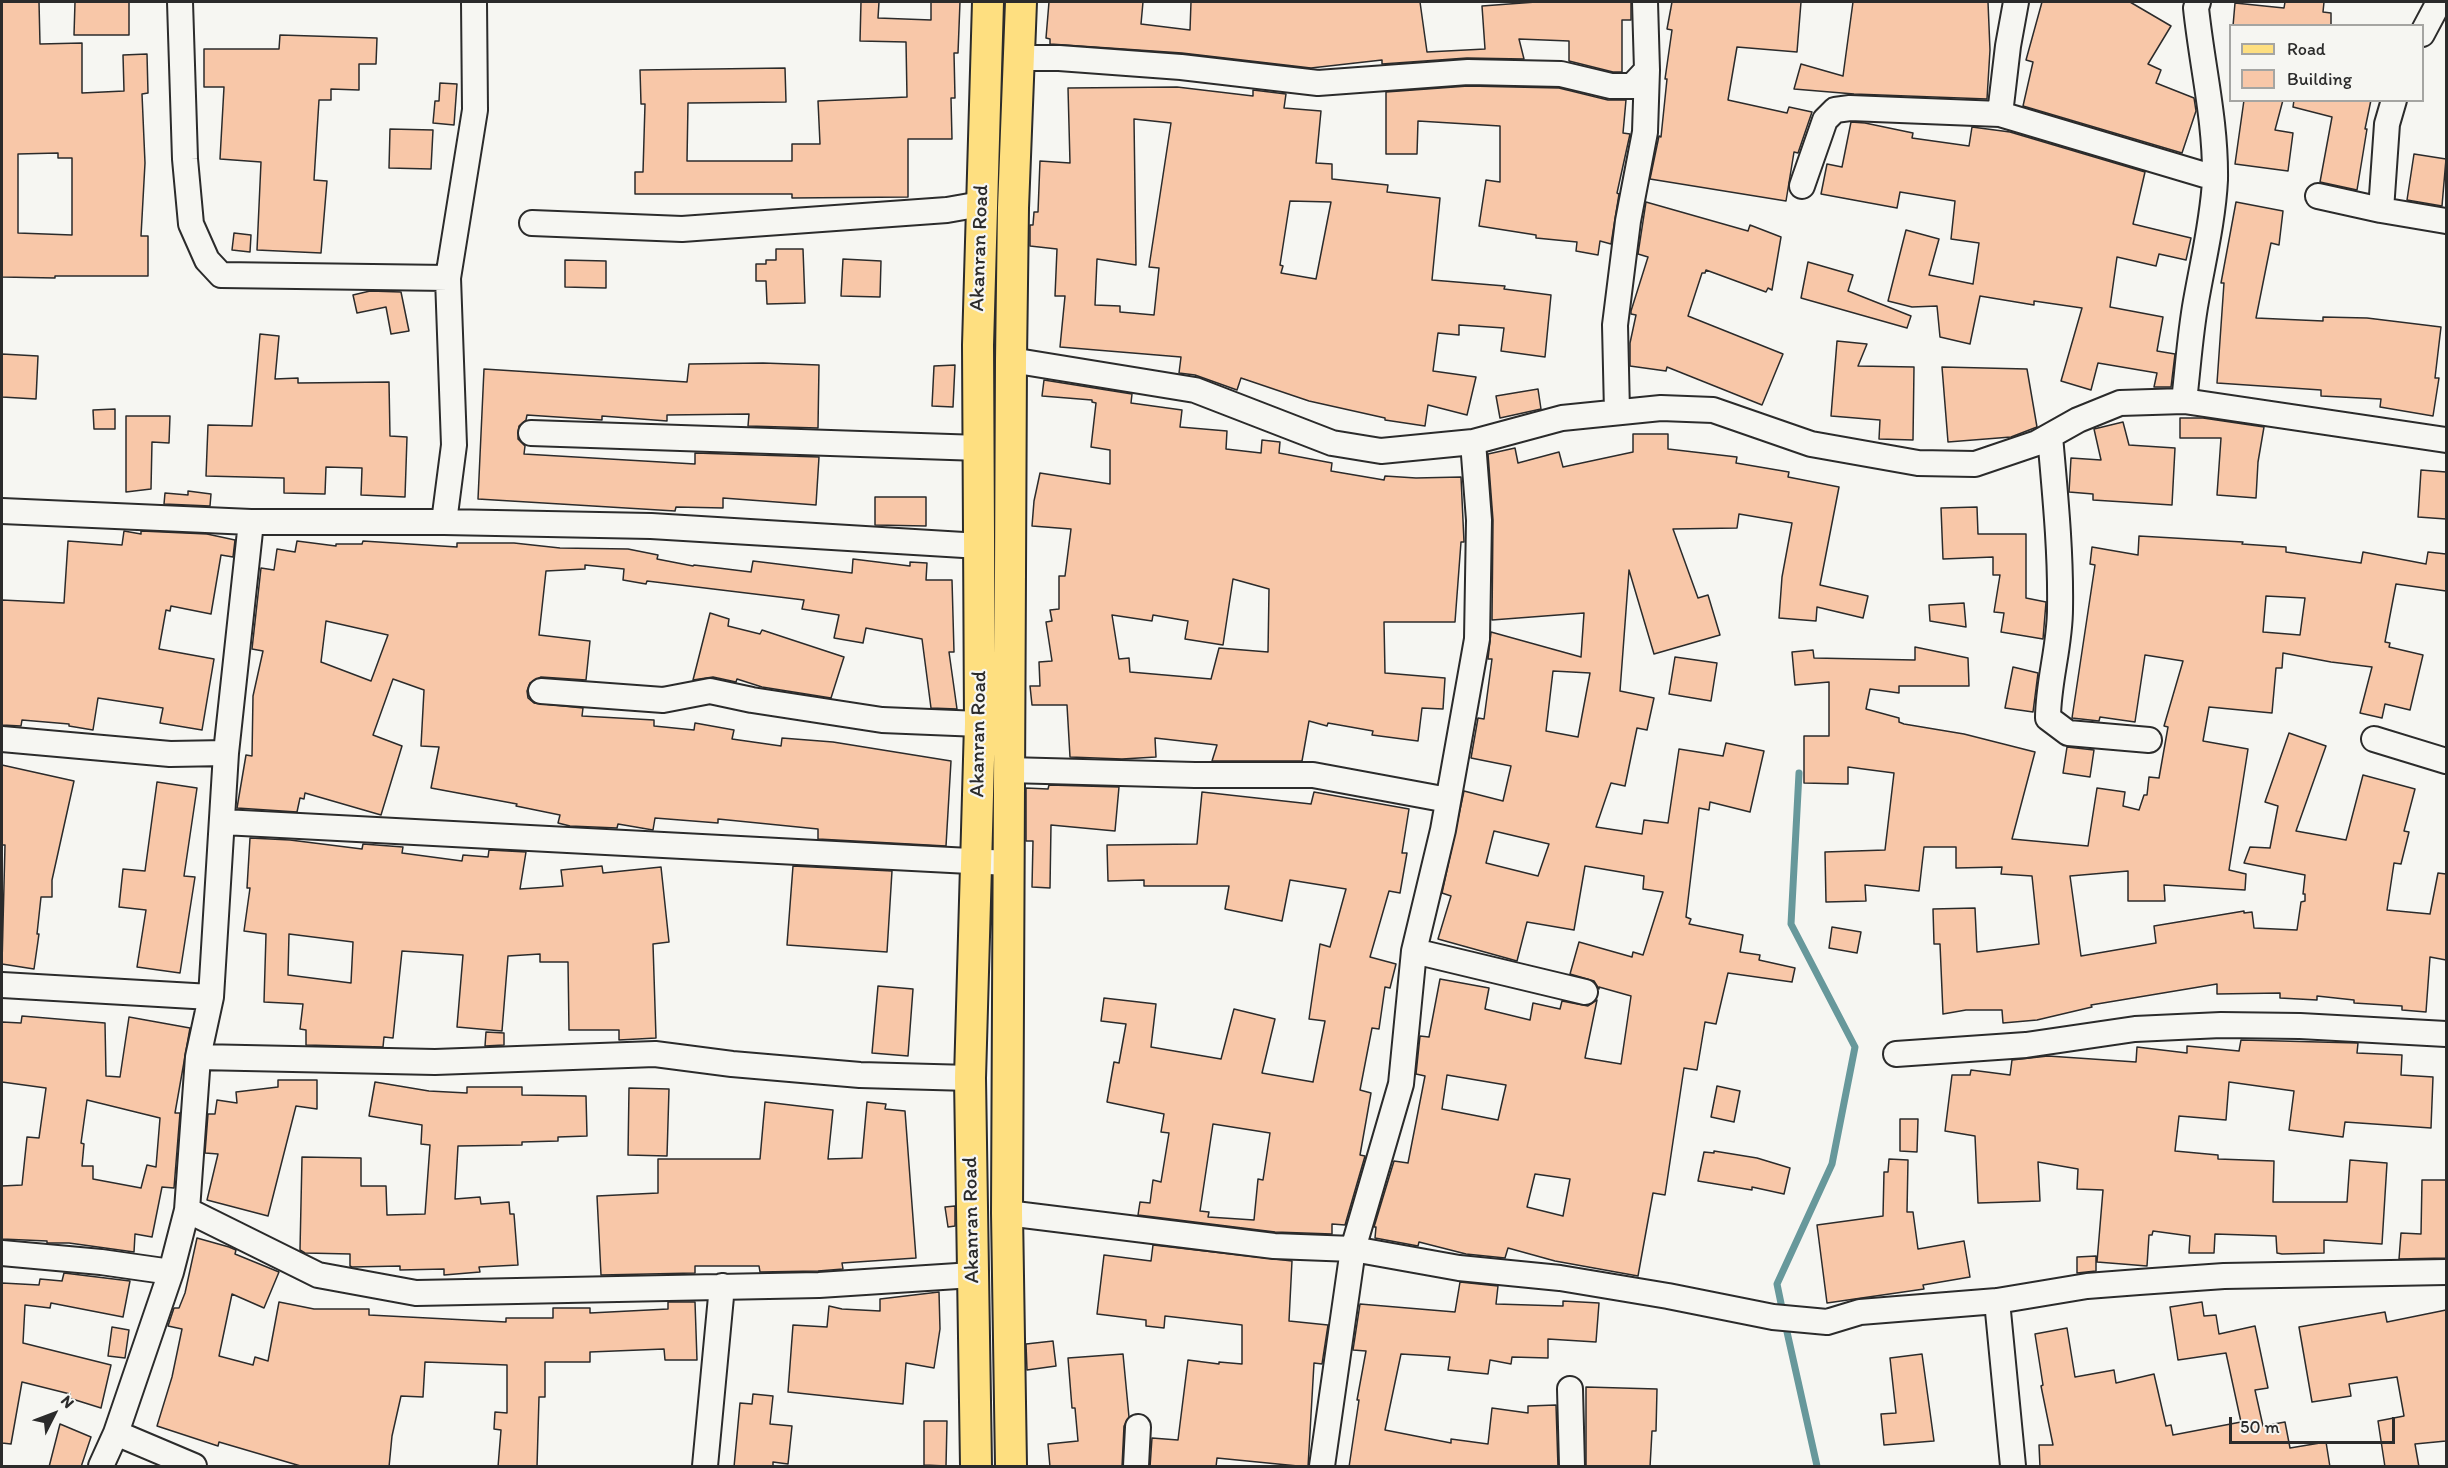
<!DOCTYPE html>
<style>
body{margin:0}
#map{position:relative;width:2448px;height:1468px;overflow:hidden;background:#f6f6f2;font-family:Itim,sans-serif}
canvas{display:block}
.frame{position:absolute;inset:0;border:3px solid #2b2b2b;pointer-events:none}
.legend{position:absolute;left:2229px;top:24px;width:195px;height:78px;box-sizing:border-box;background:#f6f6f2;border:2px solid #a5a5a2;margin:0;padding:8px 10px;list-style:none;font-size:18px;color:#2b2b2b}
.legend li{display:flex;align-items:center;gap:12px;height:30px}
.legend b{width:30px;border:2px solid #a5a5a2}
.north{position:absolute;left:24px;top:1384px;width:60px;height:60px;-webkit-text-stroke:4px #f6f6f2;paint-order:stroke;rotate:48deg;font-size:16px;font-weight:700;line-height:24px;text-align:center;color:#2b2b2b}
.north::after{content:'';display:block;margin:auto;width:21px;height:27px;background:#2b2b2b;clip-path:polygon(50% 0,100% 100%,50% 72%,0 100%)}
.scale{position:absolute;left:2229px;top:1417px;width:166px;height:27px;box-sizing:border-box;border:3px solid #2b2b2b;border-top:0;padding-left:8px;font-size:18px;line-height:21px;white-space:nowrap;color:#2b2b2b;-webkit-text-stroke:4px #f6f6f2;paint-order:stroke}
</style>
<div id="map">
<canvas width="2448" height="1468"></canvas>
<div class="frame"></div>
<ul class="legend">
<li><b style="height:8px;background:#fedf80"></b>Road</li>
<li><b style="height:16px;background:#f8c7a8"></b>Building</li>
</ul>
<div class="north">N</div>
<div class="scale">50 m</div>
</div>
<script>
const c = document.querySelector('canvas').getContext('2d');
c.lineJoin = 'round';
function trace(path, color, width, dash) {
  c.strokeStyle = color;
  c.lineWidth = width;
  c.lineCap = dash ? 'butt' : 'round';
  c.setLineDash(dash || []);
  c.stroke(path);
}
function fill(path, color) {
  c.fillStyle = color;
  c.fill(path, 'evenodd');
}
function label(font, color, halo, rows, align = 'center') {
  c.font = font + ' Itim,sans-serif';
  c.lineWidth = 4.5;
  c.setLineDash([]);
  c.textBaseline = 'middle';
  c.strokeStyle = halo;
  c.fillStyle = color;
  for (const [text, x, y, turn = 0] of rows) {
    c.save();
    c.translate(x, y);
    c.rotate((+turn || 0) * Math.PI / 180);
    c.textAlign = isNaN(turn) ? turn : align;
    if (halo) c.strokeText(text, 0, 0);
    c.fillText(text, 0, 0);
    c.restore();
  }
}
const stream = new Path2D(`
 M1783,1313l-6,-29 55,-120 23,-117 -64,-123 8,-151
 M1785,1323l32,143`);
const building = new Path2D(`
 M2,2h37l1,42 42,-1v50l42,-2 -1,-36 24,-1 1,39 -6,1 3,69 -4,73h7v40h-93v2l-53,-1zM58,153v5h14v77l-54,-2v-79z
 M75,2h54v33h-55z
 M861,2h18l-1,16 53,2v-18h29l-2,51h-4l1,45h-4l1,41h-44v58l-116,1v-4h-157v-22h8l2,-68h-4l-1,-34 145,-2 1,34 -98,1 -1,58h105v-17h28l-2,-43 89,-4 -1,-55 -46,-1z
 M1049,2h94l-2,22 49,6 1,-28h229l7,50 58,-3 -3,-43 54,-4h95v18h-9v52h-9l-44,-11v-20l-50,-2 5,20 -57,-1 -85,6v-4l-71,8 -129,-15 -132,-9v-5l-4,-1z
 M1672,2h129l-4,50 -60,-5 -9,53 59,13 2,-6 23,5 -14,41 -4,-1 -8,49 -136,-22 9,-43 2,1 6,-58h-2l7,-49 -5,-1z
 M1853,2h135l2,48 -3,49 -133,-5 -60,-5 7,-25 42,12z
 M2042,2h88l41,24 -23,38 13,6 -5,13 38,15 2,13 -14,42 -159,-47 10,-44 -7,-2z
 M2285,2h39l-1,10 8,1v13h-98l2,-23 49,5z
 M280,35l97,3 -1,26h-17v26l-28,-1v11h-12l-5,80 13,1 -6,72 -64,-3 4,-88 -41,-3 4,-72h-20v-38h75z
 M440,83l17,1 -3,41 -21,-2 2,-22h4z
 M1468,86l91,2 49,12h18l-3,33 7,1 -13,59 2,1 -8,50 -11,-3 -2,14 -22,-4 1,-9 -41,-4v-3l-57,-9 7,-46 14,2v-56l-82,-5 -1,33h-31v-62z
 M1177,87l76,9v-6l33,4 -2,14 37,3 -5,52 16,1v15l56,6 -1,7 53,6 -8,82 73,6 -1,3 47,6 -6,62 -44,-6 3,-23 -45,-3v10l-21,-2 -5,38 43,6 -9,38 -39,-10 -3,21 -40,-6v-2l-76,-17 -68,-23 -4,12 -42,-15 -16,-2 2,-16 -121,-10 5,-51h-10l2,-47 -27,-3v-21h3l1,-13h4l2,-51 30,2 -2,-75zM1134,119l37,4 -22,144 10,1 -5,47 -34,-3v-6l-25,-1 2,-46 39,6zM1290,201l41,1 -15,77 -35,-6 2,-7 -3,-1z
 M2244,100h39l-8,30 18,3 -5,38 -53,-7z
 M2294,100h77l-6,29h2l-10,61 -37,-8 12,-65 -39,-10z
 M1851,122l14,1 48,10 -1,5 57,8 3,-19 38,5 135,40 -12,52 58,14 -5,22 -27,-6 -3,12 -39,-9 -7,50 53,10 -6,34 18,3 -4,33h-17l3,-14 -59,-10 -7,27 -30,-9 21,-73 -48,-7v4l-54,-9 -10,48 -30,-7 -3,-31 -25,1 -24,-6 18,-71 33,9 -10,36 44,9 6,-41 -28,-4 4,-38 -55,-9 -3,16 -76,-14 6,-30 15,3z
 M390,129l43,1 -2,39 -42,-1z
 M2414,154l32,5 -4,47 -35,-6z
 M1646,202l102,29 2,-6 31,12 -9,53 -4,-2 -2,4 -60,-22 -1,3h-3l-14,43 95,38 -21,51 -95,-38 -1,4 -36,-5v-23l6,-28 -5,-1v-3l17,-54 -10,-3z
 M2236,202l47,9 -4,34 -8,-2 -15,75 67,3v-4l44,1 74,9 -6,51h4l-6,38 -53,-9 1,-8 -60,-3v-6l-104,-7 7,-100h-3z
 M234,233l17,2 -1,17 -18,-2z
 M776,249h27l2,54 -38,1 -1,-23h-10v-17h10v-4h10z
 M843,259l38,2 -1,36 -39,-1z
 M565,260l41,1v27l-41,-1z
 M1808,262l45,13 -5,16 63,25 -4,12 -106,-30z
 M370,291l31,1 8,39 -18,3 -5,-27 -29,6 -4,-18z
 M260,334l19,2 -4,43 23,-1v5l91,-1 1,54 17,1 -2,60 -44,-2 1,-27 -36,-1 -1,27 -41,-1v-15l-78,-2 2,-51 44,1z
 M1837,341l30,3 -9,22 56,1 -1,73 -34,-1 1,-19 -49,-4z
 M2,354l36,2 -2,43 -34,-2z
 M763,363l56,2 -1,63 -70,-2 1,-12 -82,1v6l-65,-5v4l-75,-5 -1,5 -7,6 -1,13 7,7 -1,8 171,10v-11l124,4 -3,48 -93,-7v10l-47,-1 -1,4 -197,-12 6,-130 203,13 2,-18z
 M955,365l-2,42 -21,-1 2,-40z
 M1942,367l85,2 10,58 -26,10 -63,5z
 M1044,380l88,14 -1,9 51,7 -2,17 47,4 -1,18 35,4 1,-13 18,2 -1,11 53,10 -1,8 53,9 1,-4 31,2 45,-1 3,65h-3l-6,80h-71l1,51 60,5 -2,31 -21,-1 -4,33 -46,-6 1,-4 -45,-8 -1,3 -18,-5 -7,40h-90l5,-16 -62,-7 1,19 -34,2 -52,-2 -3,-52h-35l-2,-19h10l-1,-24 13,-1 -6,-39 6,-1 -2,-11 9,-1v-33h6l6,-47 -39,-3 2,-25 6,-28 70,11v-34l-19,-3 5,-44 -4,-1v-2l-50,-4zM1233,579l36,10 -1,63 -49,-4 -8,31 -81,-7 -1,-14 -10,1 -7,-44 40,6 1,-6 35,6 -3,18 38,6z
 M1538,389l3,20 -41,9 -4,-22z
 M115,409v20h-21l-1,-19z
 M126,416h44l-1,27 -17,-1 -1,47 -25,3z
 M2180,418h23l61,9 -6,35 -2,36 -39,-3 4,-57h-41z
 M2123,422l6,23 46,3 -3,57 -79,-5v-6l-24,-2 2,-34 30,2 -7,-31z
 M1633,434h35v15l69,8 -1,6 53,9 -1,5 51,10 -19,98 48,11 -5,22 -46,-11 -1,14 -37,-3 3,-41 10,-54 -53,-9 -2,14 -64,1 25,69 10,-3 12,40 -66,19 -25,-84 -9,121 34,7 -7,32 -10,-2 -12,58 -14,-3 -15,44 46,7 2,-14 24,3 11,-74 44,7 3,-13 38,8 -14,61 -40,-10 -1,8 -10,-2 -13,109 5,2 -2,5 54,11 -3,17 20,3 -1,5 36,8 -3,14 -64,-9 -12,51 -11,-2 -8,48 -13,-2 -19,127 -12,-2 -15,83 -83,-15 -47,-13 -3,10 -39,-4 -47,-12 -1,4 -43,-8 1,-11h-2l20,-66 14,2 17,-87 -9,-2 4,-38 9,1 11,-58 49,9 -4,21 45,11 3,-17 27,6 2,-8 26,5 9,-6 -12,58 36,6 10,-68 -32,-9v2l-5,-8 -24,-7 9,-32 53,15 1,-5 10,3 20,-63 -20,-3 1,-13 -59,-10 -11,64 -47,-8 -10,39 -79,-22 13,-43 -9,-3 22,-102 39,10 8,-35 -40,-8 7,-40 6,1 8,-60h-4l3,-27 90,25 3,-44 -92,7 1,-100 -5,-66 27,-6 3,15 41,-11 4,15 70,-15zM1553,671l37,2 -12,64 -32,-6zM1494,831l55,13 -11,32 -52,-13zM1447,1075l59,10 -8,35 -56,-11zM1535,1174l35,5 -7,37 -36,-9z
 M2421,470l25,2v47l-28,-2z
 M188,491l23,3 -1,12 -46,-2 1,-11 23,2z
 M875,497h51v29l-51,-1z
 M1977,507l1,27h48v64l20,4 -3,37 -42,-7 3,-19 -10,-1 6,-37h-7v-18l-50,2 -2,-51z
 M124,531l17,3v-3l66,3 28,6 -2,17 -12,-2 -10,59 -40,-8 -1,5 -4,-1 -7,39 55,10 -12,71 -42,-7 3,-15 -65,-10 -5,32 -24,-4v-2l-47,-4 -1,6 -19,-1v-125l62,3 4,-62 54,4z
 M2139,536l104,6 -1,2 44,3v5l75,11 2,-11 63,12 2,-12 18,2v37l-50,-7 -11,58 5,1 -1,4 34,8 -13,55 -25,-6 -3,14 -22,-5 12,-46 -41,-5 -48,-9 -1,15h-6l-4,45 -63,-6 -6,34 45,8 -19,121 17,4 -1,16 -81,-5 1,16h-37v-30l-58,5 11,80 75,-13 -2,-17 90,-15v2l8,-1 2,16 43,2 4,-28 4,-1v-7h-2l2,-19 -61,-12 6,-16 20,1 8,-42 -13,-4 24,-69 37,13 -30,85 50,9 17,-65 52,14 -11,42 5,1 -8,32 -7,-1 -7,47 43,4 8,-41 8,1v86l-16,-3 -4,55 -24,-2v-4l-48,-3v-3l-37,-4v4l-37,-2v-5l-63,1v-10l-126,21 1,2 -55,13 -34,3 -1,-13h-36l-23,4 -3,-70h-6l-1,-35 42,-1 2,44 62,-8 -7,-68 -31,-2 1,-7 -46,1v-21h-32l-5,44 -54,-6 1,16 -40,1 -1,-50 60,-2 9,-77 -46,-6v17l-44,-1v-47h25v-54l-34,3 -3,-33 21,-2 1,8 101,2v-13l53,11 1,28h-70v7l-29,-4 -4,20 33,9v4l5,2 60,10 71,18 -23,87 76,7 9,-58 28,4 -2,14 16,4 5,-15h3l2,-18 10,1 9,-51 -4,-1 19,-65 -38,-6 -10,67 -35,-5 -1,4 -27,-3 23,-153 -5,-1 2,-17 46,8zM2266,596l39,2 -5,37 -37,-3z
 M297,541l39,5v-2h26l1,-3 94,6v-4h57l46,5 68,1 30,6 -1,4 36,7 1,-1 57,7 2,-11 99,12 1,-14 57,7v-4l17,1 -1,17h26l2,72h-5l8,57 -26,-1 -9,-69 -56,-11 -3,15 -29,-5 5,-23 -37,-6 2,-9 -157,-19 -1,3 -23,-4 1,-11 -39,-4v4l-39,2 -7,64 51,6 -4,39 -45,-3 -11,6 -3,8 1,7 6,5 49,5 -1,8 72,4v6l40,4 1,-7 39,7 -2,9 49,7 1,-8 51,4 118,19 -5,85 -128,-7v-10l-100,-10v4l-63,-5 -2,12 -35,-6 -1,4 -47,-2 -12,-3 2,-8 -44,-9 1,-2 -86,-16 8,-41 -18,-1 3,-56 -31,-11 -20,56 29,11 -21,69 -76,-22 -1,6 -4,-1 -3,14 -60,-4 9,-53 6,1 1,-60 10,-45 -11,-2 9,-81 13,2 3,-21 18,3zM326,621l62,14 -17,46 -50,-19z
 M1964,603l2,24 -36,-6 -1,-16z
 M710,613l19,6 -1,7 32,8 2,-4 82,27 -13,41 -69,-11 -25,-8 -1,3 -23,-5 -20,3z
 M1675,657l42,6 -6,38 -42,-7z
 M2013,667l25,6 -5,39 -28,-4z
 M2067,747l27,3 -4,27 -27,-4z
 M2,765l72,16 -22,99v17h-11l-4,37h2l-5,35 -32,-5 3,-119h-3z
 M157,782l40,6 -13,88 11,1 -15,96 -43,-6 9,-57 -27,-3 4,-38 22,2z
 M1049,785l70,2 -4,44 -64,-6 -1,63 -18,-1 1,-46h-7v-53l22,1z
 M1202,792l109,12 3,-12 95,17 -7,44h5l-7,40 -11,-2 -19,66 26,7 -6,24 -5,-1 -6,42 -7,-1 -12,62 11,3 -11,62 5,1 -20,69 -13,-1v10l-57,-2 -137,-17 2,-13 10,1 3,-23 8,2 8,-49 -8,-1 3,-18 -57,-12 7,-40 5,1 7,-39 -25,-3 3,-23 52,6 -5,43 70,12 13,-50 41,10 -13,54 51,9 12,-61 -16,-2 11,-75 10,3 16,-58 -56,-9 -8,41 -57,-12 4,-23h-85v-6l-36,1 -1,-36 90,-1zM1213,1124l57,9 -7,47 -5,-1 -4,41 -46,-3 1,-5 -9,-1z
 M250,838l40,2 72,9 1,-5 40,3 -1,6 60,8 1,-6 25,2 1,-7 37,2 -6,37 43,-3 -2,-16 41,-4 1,7 58,-6 8,75 -16,2 3,94 -37,2v-10h-50l-1,-68h-28v-8l-32,2 -6,75 -45,-4 6,-72 -61,-4 -9,87 -9,-1 -1,10 -77,-2v-15l-6,-1 3,-25 -39,-2 2,-68 -22,-3 6,-43h-3zM289,934l64,8 -2,41 -63,-8z
 M793,866l99,5 -5,81 -100,-7z
 M1832,927l29,5 -4,21 -28,-5z
 M878,986l35,3 -5,67 -36,-3z
 M22,1016l83,7 1,53 14,1 9,-60 61,11 -15,85h5l-6,75 -12,-1 -10,50 -17,-3 -1,18 -65,-9h-22v-2l-45,-2v-53l20,-1 5,-48 12,1 7,-50 -44,-6v-60l19,1zM87,1100l73,18 -4,49 -9,-2 -6,23 -48,-9v-13h-11l2,-22 -3,-1z
 M486,1032l18,1v12l-19,1z
 M2241,1040l117,3 -1,10 45,2 -1,20 32,2 -2,51 -86,-6 -2,15 -54,-7 5,-39 -65,-9 -3,38 -47,-4 -4,35 43,4v4l56,2 -1,41h74l3,-42 37,3 -5,81 -58,-4v13l-42,1 -5,-1 -1,-17 -61,-2 -1,19h-25l1,-17 -37,-5 -1,4h-3l-2,31 -50,-4 6,-72 -26,-1 1,-20 -40,-7 2,39 -62,2 -3,-67 -30,-5 7,-56h18l1,-5 39,5 2,-15 36,-4 88,6 1,-15 50,6v-7l52,5z
 M278,1080h39v29l-21,-3 -28,110 -61,-16 11,-46 -13,-1 3,-39h7l2,-14 20,3 -1,-11 42,-5z
 M375,1082l54,9 38,2v-6h55v8l64,1 1,40 -29,1v4l-36,1v3l-64,1 -3,53 25,-2 1,7 28,-2 1,12h4l4,51 -39,2 1,5 -36,3v-6l-44,1v-4l-48,1 -2,-1v-12l-45,-1 -5,-3 2,-93 59,1v28h25l1,29 38,-1 5,-69 -9,-1 1,-19 -53,-9z
 M1717,1086l23,5 -6,31 -23,-5z
 M629,1088l40,1 -2,67 -39,-1z
 M765,1102l68,8 -5,49 34,-1 5,-56 19,2 -1,5 20,2 11,147 -74,5 1,6 -25,2 -58,1 -1,-6h-64v7l-94,2 -4,-79 61,-3v-34h102z
 M1900,1119h18l-1,33 -17,-1z
 M1714,1151l43,7 33,10 -6,26 -32,-7v3l-54,-9 6,-29 10,1z
 M1889,1159l19,1 -1,52h6l5,37 46,-8 6,36 -47,8 1,4 -97,14 -10,-78 66,-9 1,-44h4z
 M2422,1180h24v78l-47,1 2,-26 20,1z
 M955,1206v20l-7,1 -3,-20z
 M197,1238l32,9 7,3 -1,4 44,18 -15,36 -32,-14 -13,62 34,9 2,-8 13,4 11,-59 35,7h55v6l137,7v-4h47v-10h37v5l78,-4v-7h27l2,58h-32l-1,-11 -74,3v10h-45v35h-6l-2,70h-39l3,-37 -7,-1 1,-17 12,1v-48l-82,-3 -2,35 -22,-1 -9,40 -3,31h-85l-85,-25 -1,4 -61,-20 15,-49 10,-48 -14,-3 6,-18h5l6,-15z
 M1153,1245l139,16 -3,60 39,4 -6,39 -8,-1 -6,104 -91,-9 -1,9h-66l2,-29 26,2 10,-80 31,4v-2l23,2v-39l-77,-9 -1,12 -18,-2v-6l-49,-6 7,-59 47,6z
 M2096,1256v15l-19,2v-16z
 M64,1273l66,8 -7,36 -72,-14 -1,5 -25,-3 -2,38 88,22 -10,43 -32,-10 1,-4 -48,-12 -11,62 -9,-1v-160l37,2 1,-6 22,2z
 M1460,1282l38,4 -2,18 67,2v-5l36,2 -3,39 -48,-3v19l-36,-1 -1,7 -21,-4 -2,14 -40,-4 2,-13 -49,-3 -16,76 66,13v-4l37,5 4,-36 36,5v-7l28,-1 2,62h-209l10,-67h-2l9,-49 -13,-1 7,-46 95,8z
 M939,1292l1,37 -6,39 -28,-5 -3,41 -115,-12 5,-67 34,2 2,-21 13,3 38,2v-12z
 M2202,1302l2,14 12,-1 3,19 36,-8 13,62 -13,2 8,36 22,-4 5,26 36,-6 4,25h-290l-1,-22h14l-12,-59 2,-1 -8,-51 32,-6 8,49 39,-7 2,13 38,-9 12,52 5,-1 2,10 68,-13 -15,-69 -48,7 -8,-53z
 M2446,1310v131l-31,3 4,23h-34l-7,-46 26,-5 -7,-39 -48,7 2,12 -39,6 -13,-75 86,-15 2,10z
 M112,1327l17,3 -4,28 -17,-2z
 M1053,1341l3,25 -29,4 -1,-26z
 M1123,1354l6,63 -5,9 -2,41h-72l-2,-23 30,-3 -3,-33h-3l-4,-50z
 M1922,1354l12,87 -50,4 -3,-31 15,-1 -6,-55z
 M1586,1387l71,2 -1,42h-4l-2,36h-64z
 M753,1394l20,2 -3,28 22,2 -4,38 -15,-2v5h-39l6,-64 12,1z
 M924,1421h23l-1,45 -22,-1z
 M60,1424l31,13 -10,30h-32z`);
const minor = new Path2D(`
 M180,2l5,157 6,65 16,36 14,15 227,3
 M2422,34l17,-32
 M1020,58h39l122,9 137,16 150,-11 93,2 50,12h21l15,-16
 M2000,114l8,-68 8,-44
 M1802,186l23,-66 10,-10 15,-2 150,6 215,64
 M2318,196l63,14 65,11
 M2381,210l6,-86 7,-24
 M532,223l150,6 265,-19 34,-6
 M1011,360l184,30 137,53 49,8 92,-9 89,-24 99,-10 52,2 98,34 107,19 57,1 62,-21 41,-23 42,-17 64,-2 262,39
 M2184,401c4,-33 6,-67 12,-100 7,-40 17,-81 19,-121 1,-59 -13,-114 -19,-172l2,-6
 M1617,412l-2,-87 13,-104 17,-89 2,-62 -2,-68
 M531,433l449,15
 M2050,436c5,57 11,116 10,173 0,37 -12,73 -12,109l20,15 81,7
 M2,511l249,11h193l207,4 329,20
 M444,522l10,-77 -6,-167 27,-168 -1,-108
 M541,691l122,9 47,-9 42,9 130,20 98,4
 M2,739l168,15 56,-1
 M2374,739l72,22
 M1008,770l187,5h118l135,25
 M223,822l785,41
 M1414,951l171,41
 M2,985l209,12
 M1896,1054l130,-9 109,-16 86,-4 79,1 146,8
 M198,1057l237,5 220,-8 77,10 128,11 110,3
 M187,1210l131,65 98,18 403,-8 154,-10
 M1007,1213l267,33 79,3 106,19 101,10 108,18 105,21 54,5 33,-10 137,-11 90,-15 52,-4 85,-6 222,-4
 M2,1253l99,9 70,10
 M1997,1301l16,165
 M1570,1389l2,77
 M116,1433l78,33
 M101,1466l15,-33 55,-161 16,-62 11,-153 13,-60 15,-244 25,-231
 M705,1466l17,-180
 M1136,1466l2,-39
 M1322,1466l31,-217 48,-165 13,-133 29,-121 34,-191 2,-119 -6,-78`);
const major = new Path2D(`
 M976,1466l-6,-388 10,-354 -2,-379 10,-343
 M1011,1466l-4,-253 4,-853 2,-152 8,-206`);
const streetNames = [
 ["Akanran Road",980,248,-88],
 ["Akanran Road",979,734,-89],
 ["Akanran Road",972,1220,-91]
];
trace(stream, '#67989b', 7);
fill(building, '#f8c7a8');
trace(building, '#2b2b2b', 1.5);
trace(minor, '#2b2b2b', 28);
trace(major, '#2b2b2b', 34);
trace(minor, '#f6f6f2', 24);
trace(major, '#fedf80', 30);
label('21px', '#2b2b2b', '#f6f6f2', streetNames);
</script>
